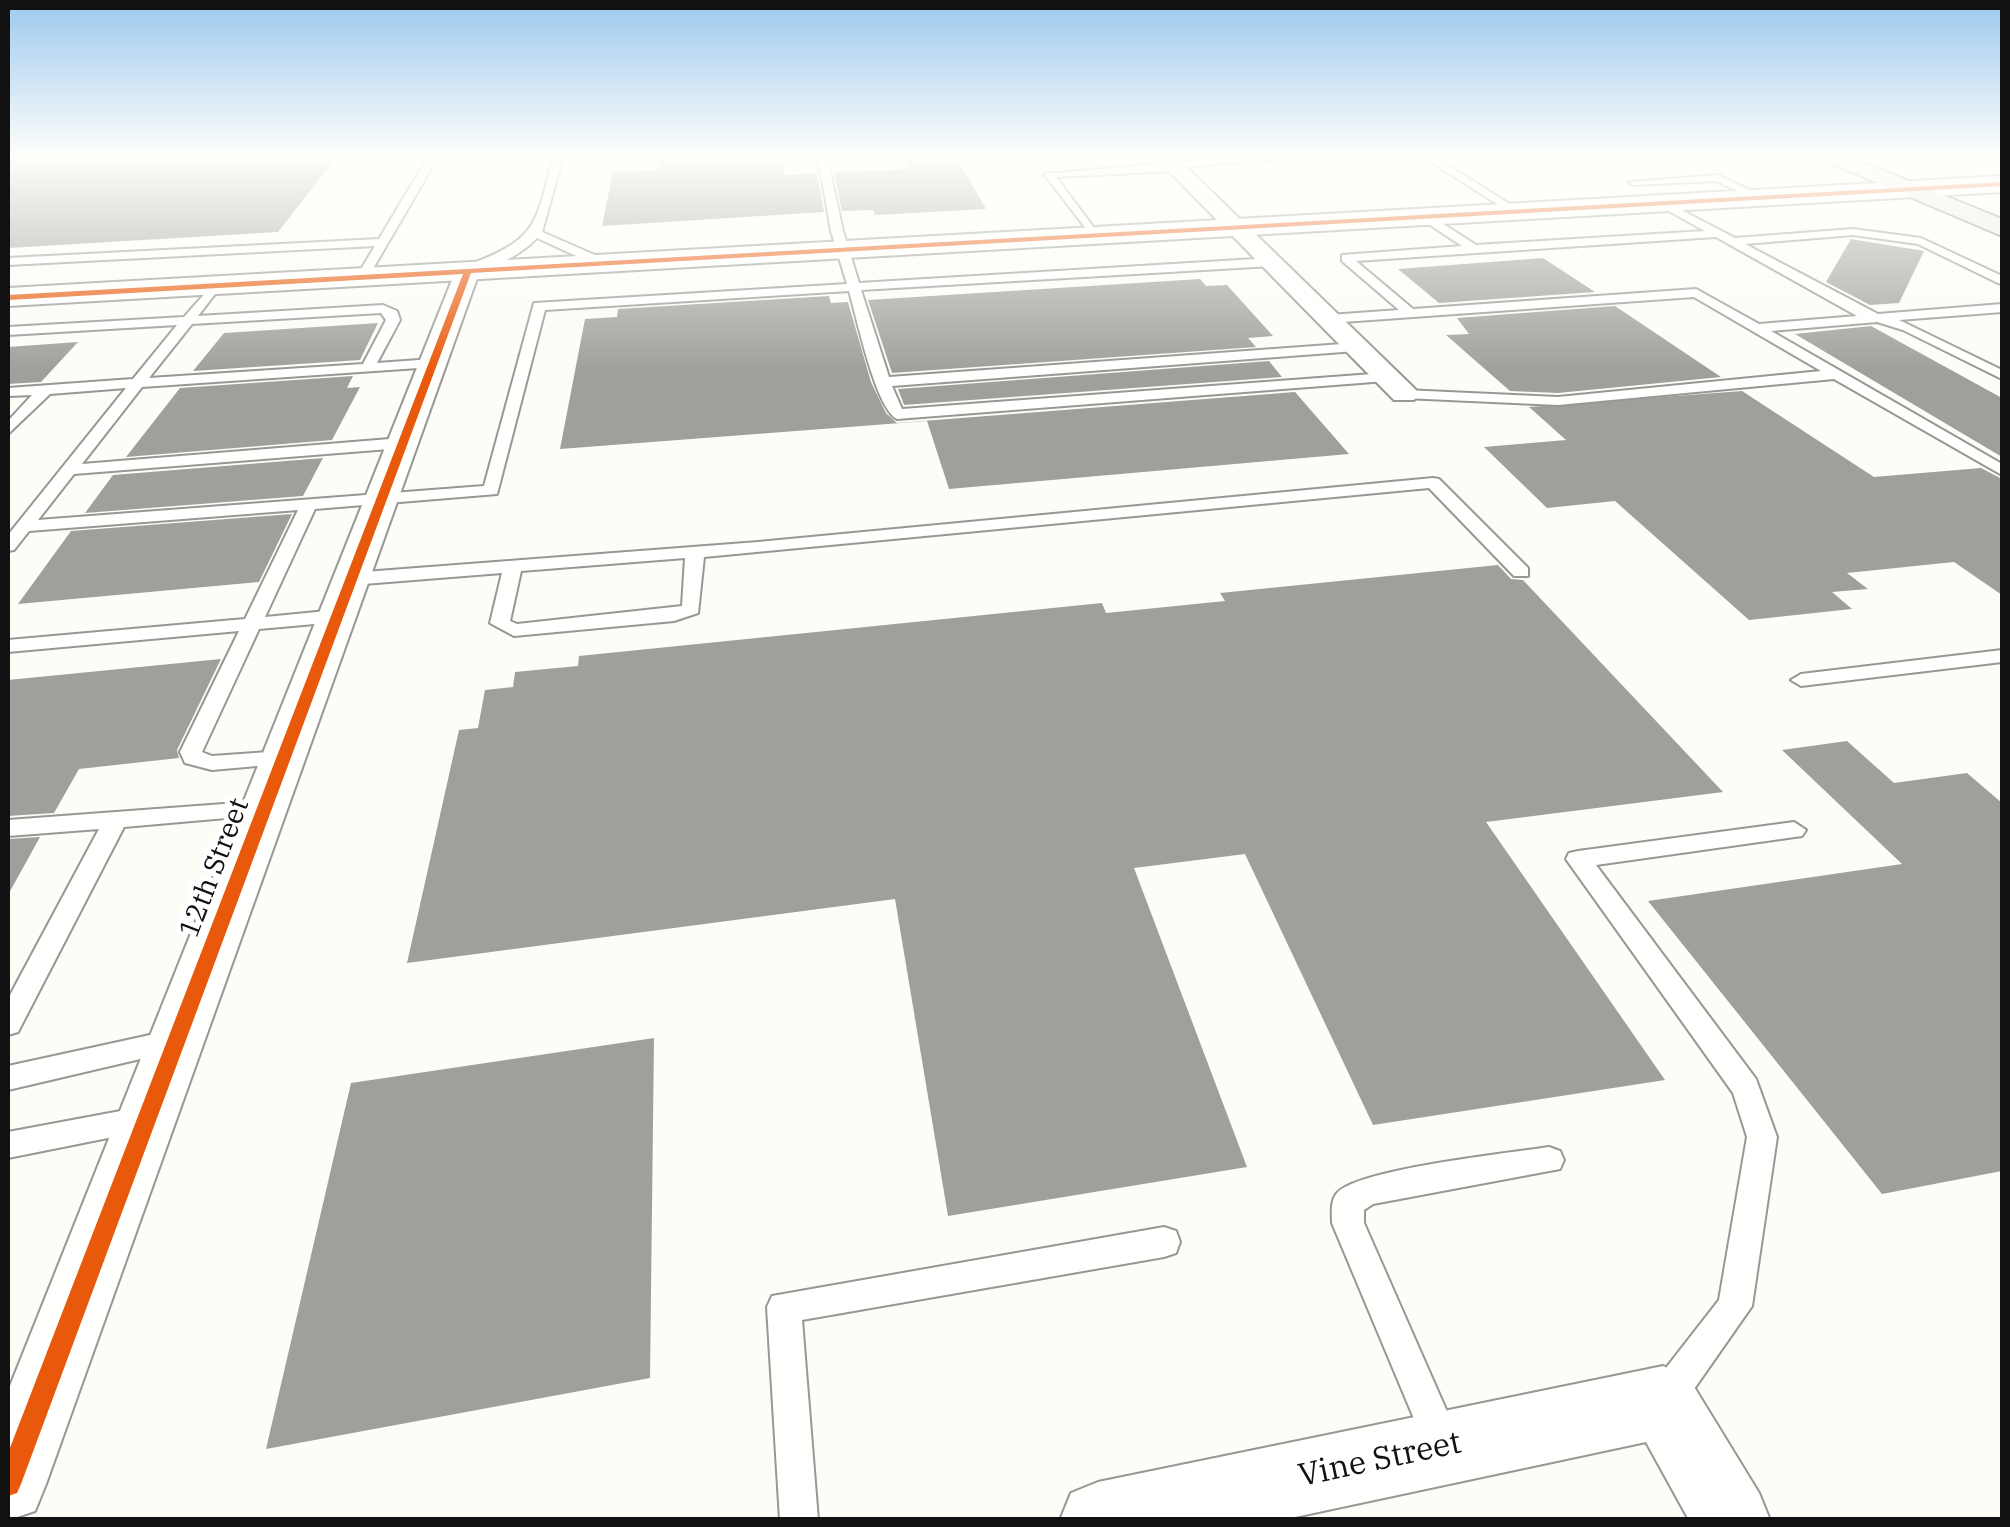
<!DOCTYPE html>
<style>
body{margin:0}
#map{position:relative;width:2010px;height:1527px;overflow:hidden;background:#fdfcf7;font-family:"IBM Plex Serif",serif}
canvas{display:block}
.frame{position:absolute;inset:0;border:10px solid #111;pointer-events:none}
</style>
<div id="map">
<canvas width="2010" height="1527"></canvas>
<div class="frame"></div>
</div>
<script>
const c = document.querySelector('canvas').getContext('2d');
c.lineJoin = 'round';
function fill(path, color) {
  c.fillStyle = color;
  c.fill(path, 'evenodd');
}
function trace(path, color, width, dash) {
  c.strokeStyle = color;
  c.lineWidth = width;
  c.lineCap = dash ? 'butt' : 'round';
  c.setLineDash(dash || []);
  c.stroke(path);
}
function label(font, color, halo, rows, align = 'center') {
  c.font = font + ' "IBM Plex Serif",serif';
  c.lineWidth = 10;
  c.setLineDash([]);
  c.textBaseline = 'middle';
  c.strokeStyle = halo;
  c.fillStyle = color;
  for (const [text, x, y, turn = 0] of rows) {
    c.save();
    c.translate(x, y);
    c.rotate((+turn || 0) * Math.PI / 180);
    c.textAlign = isNaN(turn) ? turn : align;
    if (halo) c.strokeText(text, 0, 0);
    c.fillText(text, 0, 0);
    c.restore();
  }
}
const building = new Path2D(`
 M8,157h329l-59,75 -270,16z
 M660,157h122l3,18 32,-2 7,39 -222,14 11,-54 46,-2z
 M903,157h53l30,52 -111,6 -2,-5 -31,1 -8,-39 74,-3z
 M1851,239l73,12 -25,52 -29,2 -44,-23z
 M1543,258l52,34 -156,11 -41,-34z
 M1200,279l6,7 21,-1 46,51 -25,2 8,9 -364,26 -24,-73z
 M829,296l2,7 17,-1 23,80 15,31 11,10 398,-31 54,62 -400,35 -22,-68 -367,28 25,-130 32,-2 1,-8z
 M1615,306l106,71 -163,16 -48,-2 -64,-56 23,-1 -12,-16z
 M378,323l-18,37 -167,11 31,-38z
 M1871,326l131,72v59l-207,-123z
 M78,342l-37,40 -33,2v-37z
 M1269,361l13,16 -378,28 -6,-16z
 M353,376l-6,12 13,-1 -28,53 -206,17 54,-69z
 M1742,391l132,86 107,-9 21,11v116l-48,-33 -107,11 21,16 -36,3 20,17 -103,11 -134,-119 -68,7 -63,-61 82,-7 -37,-33z
 M323,458l-20,38 -218,17 28,-38z
 M292,514l-33,68 -241,22 53,-73z
 M1498,565l13,14 12,1 200,212 -237,30 179,258 -292,45 -128,-271 -111,14 113,299 -299,49 -53,-317 -488,64 52,-233 19,-2 7,-38 28,-3 2,-15 63,-6 1,-10 523,-53 4,10 119,-12 -5,-8z
 M221,659l-44,91 2,8 -100,11 -25,44 -46,3v-136z
 M1847,741l47,42 73,-10 35,30v368l-120,23 -234,-293 254,-37 -120,-114z
 M40,837l-32,58v-56z
 M654,1038l-4,340 -384,71 85,-366z`);
const service = new Path2D(`
 M428,157h10l-71,122 -10,-3 18,-30 -367,19v-7l371,-19z
 M553,157h10l-21,75 62,27v6h-8l-59,-27c-16,17 -50,35 -73,35v-6c72,-28 71,-37 89,-110z
 M818,157l9,1 16,73 16,52 413,-25 6,4 -6,4 -411,24 28,87 467,-34 7,4 -7,4 -464,35 10,23 484,-36 7,4 -7,4 -489,38c-22,-12 -40,-101 -48,-128l-304,19 -48,184 -182,15 -50,108 72,-7 10,6 -10,6 -78,7 -57,123 10,4 71,-5 11,7 -3,5 -79,7 -27,-7 -5,-11 59,-121 -231,21v-12l237,-21 53,-109 -269,21 -15,19 -6,1v-16l118,-147 -76,6 -42,40v-13l24,-26 -24,1v-8l125,-9 44,-54 -169,10v-8l176,-10 32,-36 6,4 -24,31 185,-11 14,6 3,9 -23,43 56,-4 7,4 -7,4 -291,20 -60,77 320,-26 8,5 -8,5 -328,26 -36,46 446,-34 50,-183 313,-19 -16,-53zM381,313l5,7 -23,44 -214,14 43,-54z
 M1241,157h63l-124,10 -4,4 -120,6 44,59 -6,3 -50,-65z
 M1423,157h12l87,55 -9,2z
 M1718,175l48,23 -9,2 -41,-19 -82,4 -5,-3z
 M1664,201l71,37 118,-9 68,9 81,38v8l-4,-1 -80,-39 -65,-9 -108,9 133,70 124,-10v8l-103,8 103,50v9l-99,-49 -26,-8 -106,9 231,133v11l-168,-96 -276,26 -154,-7 -7,-4 7,-4 154,7 263,-26 -127,-74 -365,26 -7,-4 7,-4 70,-5 -57,-49v-6l120,-9 -41,-27v-4h8l47,30 229,-14 -45,-25zM1716,237l141,79 -98,8 -63,-35 -283,20 -57,-48z
 M1433,478l6,1 89,89v8h-14l-85,-88 -725,69 -6,56 -24,8 -160,15 -24,-13 12,-50 -151,12 -9,-6 9,-6 407,-31zM685,558l-3,48 -165,18 -7,-3 11,-50z
 M2002,650v12l-201,24 -10,-6 10,-6z
 M264,801l8,3 4,5 -4,5 -148,13 -106,205 -10,3v-36l91,-170 -91,7v-16z
 M1794,822l12,8 -4,6 -206,29 160,214 21,58 -25,169 -74,106 -13,5 -13,-5 -5,-13 5,-13 67,-86 28,-163 -14,-44 -167,-234 3,-6 9,-2z
 M173,1030l10,3 4,8 -4,8 -175,41v-24z
 M142,1107l11,4 4,9 -4,9 -145,29v-26z
 M1549,1147l11,4 4,9 -4,9 -187,35 -9,6v13l95,216 -5,13 -13,5 -13,-5 -96,-229c0,-9 -2,-22 5,-30 21,-24 173,-40 212,-46z
 M1164,1227l12,4 4,11 -4,11 -12,4 -362,63 16,200h-38l-13,-213 5,-11z`);
const minor = new Path2D(`
 M1155,157h21l238,231 5,6 -5,6h-20z
 M468,263l12,7 -434,1214 -11,27 -27,9v-129l448,-1121z
 M1663,1366l25,11 71,116 11,27h-81l-43,-78 -365,78h-221l11,-27 27,-11z`);
const tertiary = new Path2D(`
 M2002,176v16l-1994,114v-18z`);
const primary = new Path2D(`
 M1816,157h34l152,62v17z`);
const cycleway = new Path2D(`
 M2002,182v4l-1531,87 -450,1211 -4,9 -9,3v-43l455,-1179 -455,26v-5z`);
const streetNames = [
 ["12th Street",215,868,-69]
];
const nearStreetnames = [
 ["Vine Street",1380,1460,-12]
];
fill(building, '#a19f9c');
trace(service, '#979795', 4);
trace(minor, '#979795', 4);
trace(tertiary, '#979795', 4);
trace(primary, '#858482', 4);
fill(service, '#fffffe');
fill(minor, '#fffffe');
fill(tertiary, '#fffffe');
fill(primary, '#ede9dc');
fill(cycleway, '#e8590c');
const sky = c.createLinearGradient(0, 0, 0, 371);
sky.addColorStop(0, '#9dc9ee');
sky.addColorStop(0.42, '#fefefb');
sky.addColorStop(1, '#fefefb00');
c.fillStyle = sky;
c.fillRect(0, 0, 2010, 371);
label('28px', '#111', '#fff', streetNames);
label('32px', '#111', '#fff', nearStreetnames);
</script>
